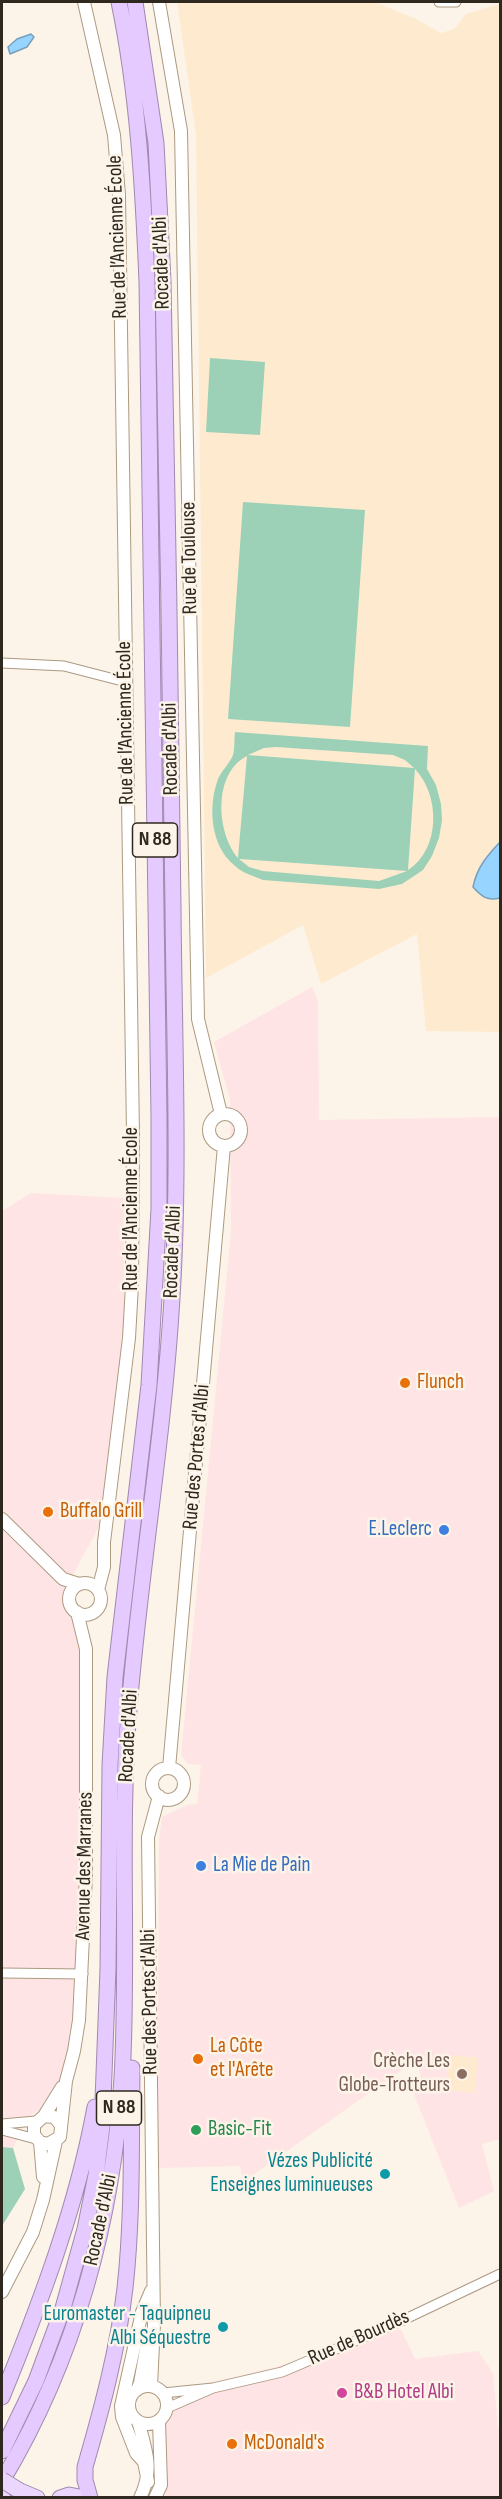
<!DOCTYPE html>
<meta charset="utf-8">
<style>
body{margin:0}
#map{position:relative;width:502px;height:2499px;overflow:hidden;background:#fcf4e9;font-family:"Sofia Sans Condensed",sans-serif}
canvas{display:block}
.frame{position:absolute;inset:0;border:3px solid #2f281e;pointer-events:none}
</style>
<div id="map">
<canvas width="502" height="2499"></canvas>
<div class="frame"></div>
</div>
<script>
const c = document.querySelector('canvas').getContext('2d');
c.lineJoin = 'round';
function fill(path, color) {
  c.fillStyle = color;
  c.fill(path, 'evenodd');
}
function trace(path, color, width, dash) {
  c.strokeStyle = color;
  c.lineWidth = width;
  c.lineCap = dash ? 'butt' : 'round';
  c.setLineDash(dash || []);
  c.stroke(path);
}
function label(font, color, halo, rows, align = 'center') {
  c.font = font + ' "Sofia Sans Condensed",sans-serif';
  c.lineWidth = 5;
  c.setLineDash([]);
  c.textBaseline = 'middle';
  c.strokeStyle = halo;
  c.fillStyle = color;
  for (const [text, x, y, turn = 0] of rows) {
    c.save();
    c.translate(x, y);
    c.rotate((+turn || 0) * Math.PI / 180);
    c.textAlign = isNaN(turn) ? turn : align;
    if (halo) c.strokeText(text, 0, 0);
    c.fillText(text, 0, 0);
    c.restore();
  }
}
const commercial = new Path2D(`
 M312,987l6,14 1,119 181,-3v1022l-18,5 12,47 -35,17 -46,-116 10,-7 -7,-25 -173,122 -3,-16 -83,2 2,-328 3,-23 25,-12 10,-1 4,-39 -13,-1 -7,-9 50,-524 -1,-131 -16,-58z
 M31,1193l93,5v121l-10,119 -9,77 -33,62 7,50 3,69v171l-10,169 -9,37 -14,31 -21,13 -15,31 -11,-1v-936z
 M401,2329l14,30 63,-8 15,22 5,54h2v70h-334l-3,-103 113,-27z`);
const built = new Path2D(`
 M177,2h198l41,17 25,14 13,-4 12,-15 34,-10v1028l-74,-1 -9,-97 -96,50 -18,-59 -97,53 -10,-843z
 M449,2055l29,3 -3,35 -29,-3z`);
const green = new Path2D(`
 M210,358l55,4 -5,73 -54,-3z
 M243,502l122,8 -15,217 -122,-8z
 M235,732l193,14 -1,23 9,16 5,19 1,16 -3,18 -7,18 -9,14 -21,14 -23,5 -116,-9c-10,-4 -21,-7 -29,-15 -24,-20 -26,-59 -16,-86 4,-9 12,-16 15,-24 2,-7 1,-16 2,-23zM276,747l117,8 12,5 9,8 -166,-13 16,-7zM247,756l-9,101v1c-22,-26 -25,-85 9,-102zM415,769c25,26 26,80 -7,101zM239,859h1l167,12 -28,10 -116,-10 -14,-4z
 M2,2147l11,1 12,41 -23,37z`);
const water = new Path2D(`
 M31,34l3,3 -7,10 -17,7 -2,-7 9,-8z
 M500,842v56c-13,3 -18,-1 -27,-11 4,-20 14,-31 27,-45z`);
const minor = new Path2D(`
 M439,2h17
 M2,663l62,3 62,16
 M2,1973l81,1
 M2,2124l34,-3
 M2,2130l34,9
 M213,2388l69,-16 115,-49 103,-49
 M163,2393l50,-5 -46,20`);
const tertiary = new Path2D(`
 M84,2l30,133 5,60 14,939 -1,151 -3,53 -25,204v25l-6,23
 M159,2l22,129 17,888 23,95
 M209 1130a16 16 0 1 1 32 0a16 16 0 1 1-32 0Z
 M2,1519l61,60 16,5
 M69 1599a16 16 0 1 1 32 0a16 16 0 1 1-32 0Z
 M169,1768l55,-622
 M152 1784a16 16 0 1 1 32 0a16 16 0 1 1-32 0Z
 M44,2116l18,-29
 M61,2125l-7,-8 -10,-1 -10,9v10l6,7 8,2 12,-7 6,-56 8,-30 5,-31 7,-145v-226l-9,-37
 M40,2142l3,35
 M2,2292l31,-60 10,-32 13,-59
 M151,2386l3,-62 -6,-487 11,-41
 M129 2405a19 19 0 1 1 38 0a19 19 0 1 1-38 0Z
 M137,2390l3,-7 7,-39
 M138,2421c8,29 16,48 2,77
 M148,2482l-4,-20 -8,-9 -14,-36 -1,-11 21,-94 9,-21
 M155,2498l6,-13 -2,-64`);
const primary = new Path2D(`
 M20,2491l17,7
 M2,2497l1,1
 M60,2498l9,-3 16,3`);
const trunk = new Path2D(`
 M2,2397c38,-93 75,-191 93,-290
 M2,2451l34,-70 27,-73 22,-79 11,-54 6,-49 6,-157 2,-204 5,-88 34,-292 10,-176v-92l-12,-835c-4,-95 -9,-188 -28,-280
 M2,2481c73,-121 111,-262 120,-403 7,-123 -3,-246 7,-369 11,-137 35,-273 43,-411 8,-130 2,-261 1,-391 -3,-209 -5,-417 -10,-626l-7,-138 -21,-141
 M90,2498l-5,-18v-13c17,-59 33,-118 40,-179 8,-73 6,-147 7,-220`);
const primaryBridge = new Path2D(`
 M2,2480l18,11`);
const markers = [
 [405,1383,6,"#e8710a"],
 [48,1512,6,"#e8710a"],
 [444,1530,6,"#3f7fe0"],
 [201,1866,6,"#3f7fe0"],
 [198,2059,6,"#e8710a"],
 [462,2074,6,"#8d6e63"],
 [196,2130,6,"#2e9e5b"],
 [385,2174,6,"#0f9aa8"],
 [223,2327,6,"#0f9aa8"],
 [342,2393,6,"#d1479c"],
 [232,2444,6,"#e8710a"]
];
const shields = [
 [155,840,45],
 [119,2108,45]
];
const shieldNames = [
 ["N 88",155,840],
 ["N 88",119,2108]
];
const streetNames = [
 ["Rue de l’Ancienne École",118,237,-92],
 ["Rocade d'Albi",162,263,-92],
 ["Rue de Toulouse",190,558,-91],
 ["Rue de l’Ancienne École",126,723,-91],
 ["Rocade d'Albi",171,749,-91],
 ["Rue de l’Ancienne École",132,1209,-90],
 ["Rocade d'Albi",173,1252,-88],
 ["Rue des Portes d'Albi",197,1457,-85],
 ["Rocade d'Albi",129,1736,-87],
 ["Avenue des Marranes",85,1866,-89],
 ["Rue des Portes d'Albi",150,2002,-91],
 ["Rocade d'Albi",101,2220,-78],
 ["Rue de Bourdès",359,2338,-24]
];
const foodNames = [
 ["Flunch",417,1383],
 ["Buffalo Grill",60,1512],
 ["La Côte",210,2047],
 ["et l'Arête",210,2071],
 ["McDonald's",244,2444]
];
const shopNames = [
 ["E.Leclerc",432,1530],
 ["La Mie de Pain",213,1866,"left"]
];
const educationNames = [
 ["Crèche Les",450,2062],
 ["Globe-Trotteurs",450,2086]
];
const leisureNames = [
 ["Basic-Fit",208,2130]
];
const cultureNames = [
 ["Vézes Publicité",373,2162],
 ["Enseignes luminueuses",373,2186],
 ["Euromaster - Taquipneu",211,2315],
 ["Albi Séquestre",211,2339]
];
const hotelNames = [
 ["B&B Hotel Albi",354,2393]
];
fill(commercial, '#ffe4e6');
fill(built, '#feebcf');
fill(green, '#9cd1b8');
fill(water, '#97d4ff');
trace(water, '#78a0bc', 1.5);
trace(minor, '#ac9a80', 11);
trace(tertiary, '#ac9a80', 14);
trace(primary, '#a189af', 17);
trace(trunk, '#a189af', 17);
trace(minor, '#fff', 9);
trace(tertiary, '#fff', 12);
trace(primary, '#ebd7fe', 15);
trace(trunk, '#e4cafe', 15);
trace(primaryBridge, '#a189af', 17, []);
trace(primaryBridge, '#ebd7fe', 15);
for (const [x, y, r, color] of markers) {
  const dot = new Path2D();
  dot.arc(x, y, r, 0, 2 * Math.PI);
  c.fillStyle = color;
  c.fill(dot);
  trace(dot, '#fcf4e9', 2);
}
for (const [x, y, w] of shields) {
  const box = new Path2D();
  box.roundRect(x - w / 2, y - 17, w, 34, 4.5);
  c.fillStyle = '#fcf4e9';
  c.fill(box);
  trace(box, '#2f281e', 1.5);
}
label('bold 20px', '#2f281e', null, shieldNames);
label('21px', '#2f281e', '#fcf4e9', streetNames);
label('21px', '#c56008', '#fcf4e9', foodNames, 'left');
label('21px', '#366cbe', '#fcf4e9', shopNames, 'right');
label('21px', '#785e54', '#fcf4e9', educationNames, 'right');
label('21px', '#27864d', '#fcf4e9', leisureNames, 'left');
label('21px', '#0d838f', '#fcf4e9', cultureNames, 'right');
label('21px', '#b23c85', '#fcf4e9', hotelNames, 'left');
</script>
